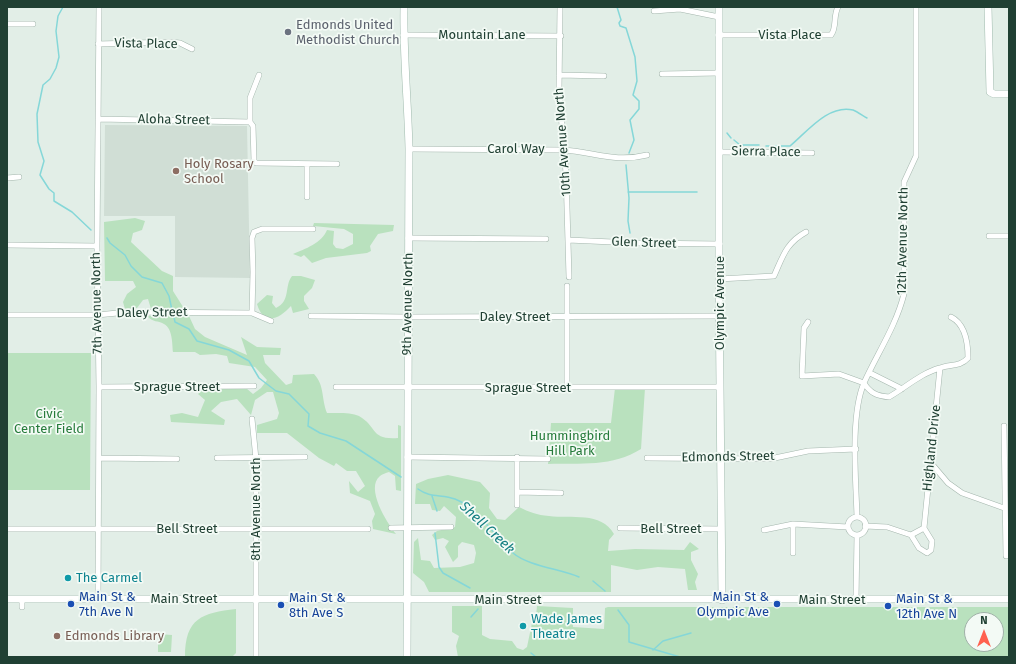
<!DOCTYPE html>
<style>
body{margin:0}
#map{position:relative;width:1016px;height:664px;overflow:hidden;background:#e2eee7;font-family:"Fira Sans",sans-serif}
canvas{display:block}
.frame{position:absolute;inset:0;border:8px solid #204033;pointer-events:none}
.north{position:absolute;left:964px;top:612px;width:40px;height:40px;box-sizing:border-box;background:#f3faf5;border:1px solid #9fb0a7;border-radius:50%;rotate:0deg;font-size:11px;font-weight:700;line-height:16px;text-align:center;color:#204033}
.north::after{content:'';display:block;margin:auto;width:14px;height:18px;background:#ff614f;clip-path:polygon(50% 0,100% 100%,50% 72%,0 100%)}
</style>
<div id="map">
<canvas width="1016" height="664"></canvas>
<div class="frame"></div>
<div class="north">N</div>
</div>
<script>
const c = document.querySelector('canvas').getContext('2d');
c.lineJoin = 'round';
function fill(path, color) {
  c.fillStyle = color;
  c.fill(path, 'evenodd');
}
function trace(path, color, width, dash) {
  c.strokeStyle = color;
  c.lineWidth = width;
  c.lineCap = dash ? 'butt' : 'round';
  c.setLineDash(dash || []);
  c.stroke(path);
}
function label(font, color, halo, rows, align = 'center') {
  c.font = font + ' "Fira Sans",sans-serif';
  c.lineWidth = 3.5;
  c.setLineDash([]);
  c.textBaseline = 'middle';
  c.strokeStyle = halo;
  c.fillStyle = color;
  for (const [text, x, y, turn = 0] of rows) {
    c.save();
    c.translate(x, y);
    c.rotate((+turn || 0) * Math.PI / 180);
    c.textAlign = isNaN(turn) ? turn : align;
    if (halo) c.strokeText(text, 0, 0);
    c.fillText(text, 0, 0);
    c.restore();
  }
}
const built = new Path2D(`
 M105,125l142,1 3,152 -75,-1v-61h-71z`);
const green = new Path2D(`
 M135,218l10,3 -3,9 -9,3 -2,9 31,29 11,5v15l12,19 -34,-1 -3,-10 -5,1 -6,8 -12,1 -2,-7 4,-8 9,-7 -3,-6h-28l-1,-59z
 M314,223l80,2 -1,6 -15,3 -8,12 1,5 -4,2 -41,5 -14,5 -8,-8 -3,2 -8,-3c12,-5 29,-11 34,-24l7,1 -1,13 3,4 7,1 10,-5v-10l-9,-5 -31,-3z
 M292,276h9l14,4 -3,8 -8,8v5l5,8 -16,4 -2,-7c-12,13 -27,21 -34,-2l10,-9 6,1 -1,7 4,5c15,-7 8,-22 16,-32z
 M147,316h42l6,13 10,8 42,18 -6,-18 16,10 24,1 -1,7h-17l2,8 21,22 6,-2 1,-8 21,-1c11,12 7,24 13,39 9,0 24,-1 32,3 19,11 11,24 39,22v-13l3,1v65l-5,-1 -1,-14 -6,-4c-3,1 -7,2 -9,4 -15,12 7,47 16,58l-23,-5 -1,-8 3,-7 -5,-13 -20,-8 -1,-12 9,11 7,-6 -9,-15h-9l-11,-8 -2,3 -15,-8 -32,-25h-30v-8l20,-6 2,-6 -6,-21h-6l-12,8 -4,15 -14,-16 -16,3 -10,9 14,9 -1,5 -53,-3 -1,-7 12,-2 16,4 7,-17 -7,-6 7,-6h41l7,6 8,-6 6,-8 -12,-13 -26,-4 -2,-7 -11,-2 -16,1 -5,-3h-22c-1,-8 0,-23 -9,-28 -7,-4 -10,-1 -17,-8z
 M7,353h84l-1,137h-83z
 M615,388h30l-4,61c-28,18 -61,14 -93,15l3,-41h60z
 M448,475l32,7 10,11 -1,15 8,11 8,1 14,-13c10,5 18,8 30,9 22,3 52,-5 65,18l-5,6 -1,11 27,-2 49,1 6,-8 9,7 -8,3v8l7,14 -3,8 2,8h-9l-3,-21 -27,-2 -21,3 -26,-5v27h-182l-5,-10 -11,-9 1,-31 4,-4 3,22 9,1 4,7 26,-1 14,-4 2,-10 -2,-8 -12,-3 -4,4v11l-5,5 -8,-15 4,-6 -6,-3 -8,2 -3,-5 5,-4 18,-4 1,-10 -12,-11 -4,5 -8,-1 -2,-6h-15l1,-20 12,-5z
 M452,606h30v29l8,4 22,2 5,7 6,2 4,-3 5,-24 4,-7 1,-10 36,2v19l31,2 1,-21 3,-1h401v50h-551l-2,-11 3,-10 -7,-4zM972,620h24v24h-24z
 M236,609v44l-4,4h-47c0,-39 17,-44 51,-48z
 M158,634l14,1 -1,17h-13z`);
const stream = new Path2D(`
 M63,7l-5,9 -2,15 3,26 -3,11 -6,11 -7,6 -6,29 1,28 6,19 -4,14 9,14 5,4v8l18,11 19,18
 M617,7l4,13 -2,3 1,3 6,2 9,29 2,24 -4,14 6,6v8l-9,11 4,20 -5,13
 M727,133l4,5
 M734,140l6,5h19
 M766,146h24c17,-14 38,-42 63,-36 5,2 10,6 14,8
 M626,165l3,33 -1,23 2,12
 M628,192h69
 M107,238l3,5 15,12 6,11 11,11 20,6 7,13 3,14
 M174,317l1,5 14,7 8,12 32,9 20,11 10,17 17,13 13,3 20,20 -1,12 12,7 26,8 55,36
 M418,489c12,9 24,5 37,10 23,9 41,39 58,54 15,13 48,16 66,24
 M432,496l5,15
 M435,533l4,34 4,6 27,15
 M593,581l12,10
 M618,610l11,15v17l51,15
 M471,617l7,-8
 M653,650l10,-9 28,-8
 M531,653l5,4`);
const street = new Path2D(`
 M560,7l-1,83 7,83 3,104
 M654,11l26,-2 39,8
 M7,24h26
 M403,35l158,1
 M718,35h113c6,-7 2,-19 7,-28
 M98,44l73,-2 9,1 12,6
 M662,74l57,-1
 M559,75l45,1
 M98,119l152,3
 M250,122l3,4 1,35 2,2 81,1
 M250,122v-24l9,-23
 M409,149l154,1c31,2 52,13 84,5
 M720,152l92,1
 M307,164v33
 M7,178l12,-1
 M989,236h20
 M408,238l138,1
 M568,240l67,3 85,1
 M7,245l90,1
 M719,279l55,-3c9,-20 12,-33 32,-44
 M252,313l1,-41 -1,-34 2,-6 8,-3h51
 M7,315h90l31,-3 124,1 19,8
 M311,316l96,1 312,-1
 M808,322l-4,6 -2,48 37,-2 25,9
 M870,373l32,16
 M864,383c6,10 13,13 25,14 16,-9 32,-24 51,-29 10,-4 20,-1 28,-10 0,-15 -3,-34 -17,-41
 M99,387l155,-1
 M336,387h384
 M567,388v-102
 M252,419l4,40v198
 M1004,426l2,130
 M407,457l141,2
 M517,457v48
 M99,458l78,1
 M217,458l88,-1
 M647,458l123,1 38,-8 48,-2
 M931,463l17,20 14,10 42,15
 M517,492l44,1
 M857,517c-1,-36 -7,-102 7,-134 13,-29 32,-57 40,-89v-112l12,-26v-149
 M848 526a9 9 0 1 1 18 0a9 9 0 1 1-18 0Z
 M793,524v29
 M865,526l22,1 24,8 13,-7
 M391,528l60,-1
 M620,528l101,1
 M924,528l16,-160
 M7,529h361
 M764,530l29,-6 55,3
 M911,535l8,13 8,5 4,-3 1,-9 -8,-13
 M98,598l1,-211 -2,-141 2,-239
 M856,600l1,-65
 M22,607v-8`);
const secondary = new Path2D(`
 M404,7c-1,47 4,95 5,142l-2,508
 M719,7v272l3,321
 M988,7l2,85 4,2h15
 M7,599h1002`);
const markers = [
 [288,32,4,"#6b7280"],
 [176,171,4,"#8d6e63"],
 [68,578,4,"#0f9aa8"],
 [71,604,4,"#1a4fb4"],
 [777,604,4,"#1a4fb4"],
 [281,605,4,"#1a4fb4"],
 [888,606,4,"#1a4fb4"],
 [523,626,4,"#0f9aa8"],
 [57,636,4,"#8d6e63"]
];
const worshipNames = [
 ["Edmonds United",296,25],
 ["Methodist Church",296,40]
];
const streetNames = [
 ["Mountain Lane",482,35],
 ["Vista Place",790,35],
 ["Vista Place",146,44,1],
 ["Aloha Street",174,120,1],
 ["10th Avenue North",563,142,-94],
 ["Carol Way",516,149],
 ["Sierra Place",766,152,1],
 ["12th Avenue North",903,241,-89],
 ["Glen Street",644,243,2],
 ["7th Avenue North",97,303,-91],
 ["Olympic Avenue",720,303,-90],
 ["9th Avenue North",408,304,-89],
 ["Daley Street",152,313,-1],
 ["Daley Street",515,317],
 ["Sprague Street",177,387],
 ["Sprague Street",528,388],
 ["Highland Drive",932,448,-84],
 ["Edmonds Street",728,457,-1],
 ["8th Avenue North",256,509,-90],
 ["Bell Street",187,529],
 ["Bell Street",671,529],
 ["Main Street",184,599],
 ["Main Street",508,600],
 ["Main Street",832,600]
];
const educationNames = [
 ["Holy Rosary",184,164],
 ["School",184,179],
 ["Edmonds Library",65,636]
];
const parkNames = [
 ["Civic",49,414],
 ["Center Field",49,429],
 ["Hummingbird",570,436],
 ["Hill Park",570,451]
];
const cultureNames = [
 ["The Carmel",76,578],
 ["Wade James",531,619],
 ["Theatre",531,634]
];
const transitNames = [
 ["Main St &",79,597],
 ["7th Ave N",79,612],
 ["Main St &",769,597,"right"],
 ["Olympic Ave",769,612,"right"],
 ["Main St &",289,598],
 ["8th Ave S",289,613],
 ["Main St &",896,599],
 ["12th Ave N",896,614]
];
const waterNames = [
 ["Shell Creek",487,528,43]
];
fill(built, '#d0ded5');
fill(green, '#b9e1be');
trace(stream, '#85d7d8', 1.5);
trace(street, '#a4b6ad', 6);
trace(secondary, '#9fbaad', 8);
trace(street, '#fff', 5);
trace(secondary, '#fff', 7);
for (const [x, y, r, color] of markers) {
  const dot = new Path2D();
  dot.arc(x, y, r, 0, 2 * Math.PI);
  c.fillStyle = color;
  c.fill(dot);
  trace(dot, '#f3faf5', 1.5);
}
label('13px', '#5b616d', '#f3faf5', worshipNames, 'left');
label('13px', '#204033', '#f3faf5', streetNames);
label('13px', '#785e54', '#f3faf5', educationNames, 'left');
label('13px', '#267b3b', '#f3faf5', parkNames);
label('13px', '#0d838f', '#f3faf5', cultureNames, 'left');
label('13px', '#164399', '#f3faf5', transitNames, 'left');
label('italic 14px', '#147f82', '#f3faf5', waterNames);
</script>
